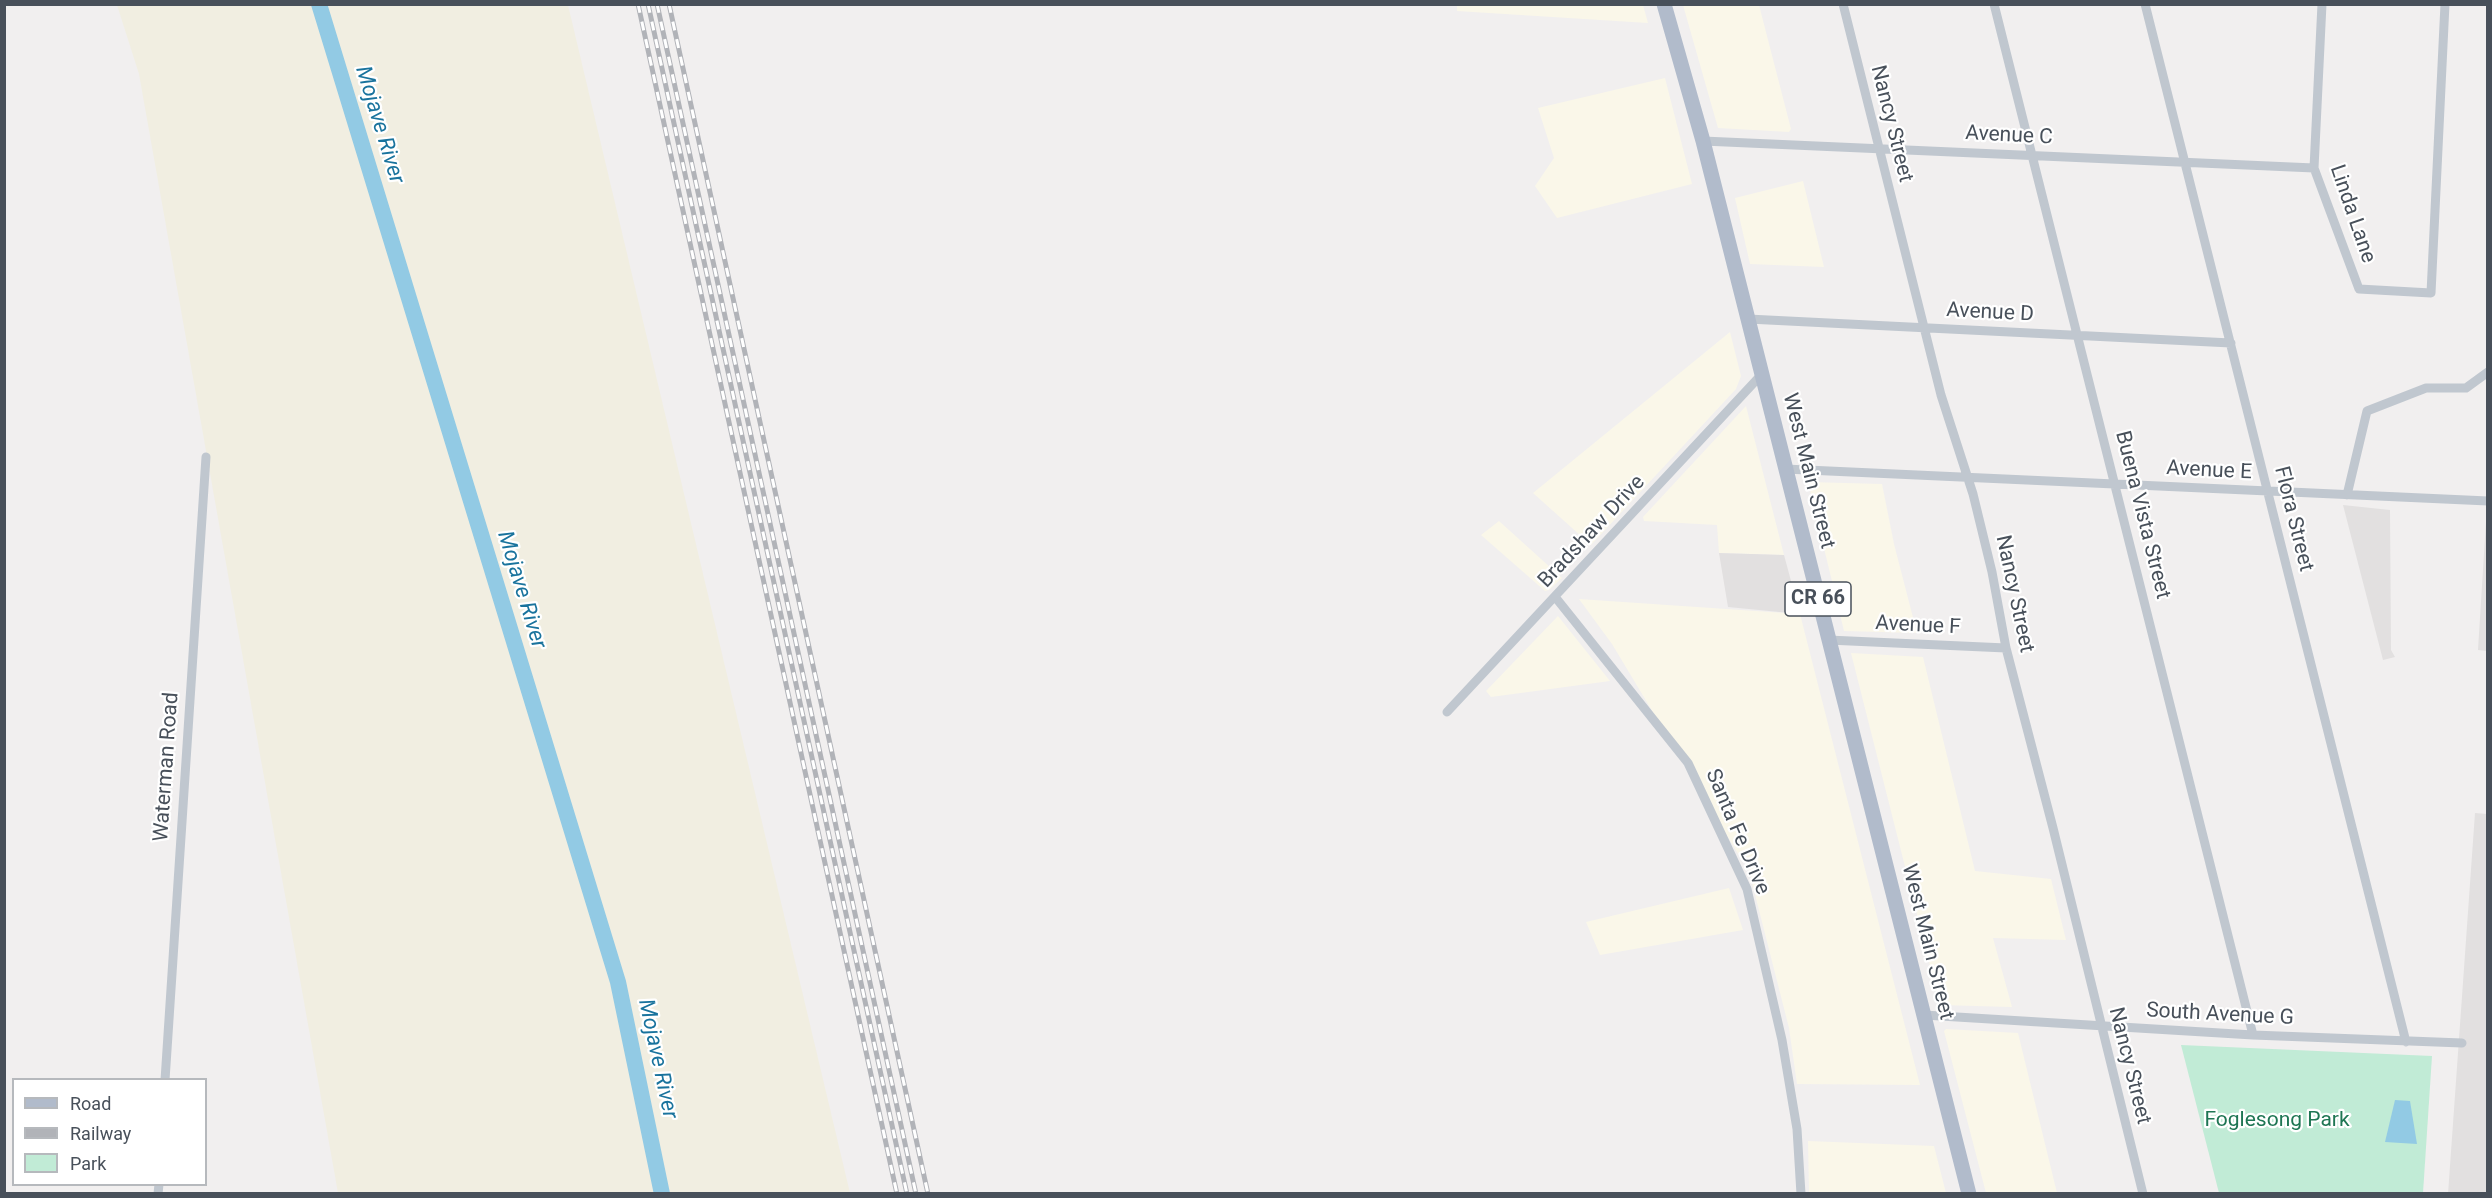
<!DOCTYPE html>
<style>
body{margin:0}
#map{position:relative;width:2492px;height:1198px;overflow:hidden;background:#f1efef;font-family:Roboto,sans-serif}
canvas{display:block}
.frame{position:absolute;inset:0;border:6px solid #48505a;pointer-events:none}
.legend{position:absolute;left:12px;top:1078px;width:195px;height:108px;box-sizing:border-box;background:#fff;border:2px solid #b6b9bd;margin:0;padding:8px 10px;list-style:none;font-size:18px;color:#48505a}
.legend li{display:flex;align-items:center;gap:12px;height:30px}
.legend b{width:30px;border:2px solid #b6b9bd}
</style>
<div id="map">
<canvas width="2492" height="1198"></canvas>
<div class="frame"></div>
<ul class="legend">
<li><b style="height:8px;background:#b1bbcb"></b>Road</li>
<li><b style="height:8px;background:#b1b3b8"></b>Railway</li>
<li><b style="height:16px;background:#c1ebd6"></b>Park</li>
</ul>
</div>
<script>
const c = document.querySelector('canvas').getContext('2d');
c.lineJoin = 'round';
function fill(path, color) {
  c.fillStyle = color;
  c.fill(path, 'evenodd');
}
function trace(path, color, width, dash) {
  c.strokeStyle = color;
  c.lineWidth = width;
  c.lineCap = dash ? 'butt' : 'round';
  c.setLineDash(dash || []);
  c.stroke(path);
}
function label(font, color, halo, rows, align = 'center') {
  c.font = font + ' Roboto,sans-serif';
  c.lineWidth = 4.5;
  c.setLineDash([]);
  c.textBaseline = 'middle';
  c.strokeStyle = halo;
  c.fillStyle = color;
  for (const [text, x, y, turn = 0] of rows) {
    c.save();
    c.translate(x, y);
    c.rotate((+turn || 0) * Math.PI / 180);
    c.textAlign = isNaN(turn) ? turn : align;
    if (halo) c.strokeText(text, 0, 0);
    c.fillText(text, 0, 0);
    c.restore();
  }
}
const commercial = new Path2D(`
 M1457,5h186l5,18 -191,-12z
 M1683,5h76l32,124 -2,3 -71,-4z
 M1665,78l27,106 -135,34 -22,-32 19,-28 -16,-50z
 M1803,181l21,86 -74,-3 -15,-66z
 M1730,332l11,44 -5,13 -145,156 -58,-52z
 M1746,406l38,149 -65,-2 -2,-28 -73,-4 -1,-4z
 M1808,482l74,2 12,60 23,89 -73,-2z
 M1499,521l63,57 -13,12 -4,1 -64,-56z
 M1579,599l221,15 120,471 -123,-1 -8,-56 -42,-165 -4,-1 -131,-218z
 M1558,616l52,65 -119,16 -5,-6z
 M1851,653l72,4 52,214 76,8 15,61 -73,-2 19,69 -72,-2z
 M1729,888l14,42 -143,25 -14,-33z
 M1946,1029l72,4 39,160h-71l-42,-162z
 M1808,1141l126,5 12,47h-137z`);
const education = new Path2D(`
 M2343,505l47,5 1,140 4,7 -12,3z
 M2487,506v145l-9,-1z
 M1719,553l65,2 16,59 -72,-7z
 M2475,813l12,1v379l-39,1z`);
const green = new Path2D(`
 M2181,1045l251,11 -9,137h-204z`);
const sand = new Path2D(`
 M117,5h451l282,1188h-512l-199,-1119z`);
const water = new Path2D(`
 M2395,1100l15,1 7,43 -32,-2z`);
const river = new Path2D(`
 M319,4l299,978 44,212`);
const street = new Path2D(`
 M1843,4l98,391 32,99 19,78 14,76 47,180 90,366
 M1994,4l259,1031
 M2145,4l261,1038
 M2322,4l-8,164 45,121 72,4 14,-289
 M1703,141l611,27
 M1748,319l483,24
 M1785,469l703,32
 M2347,495l20,-84 59,-23h40l22,-16
 M1556,598l132,165 59,126 35,151 15,89 4,65
 M1828,640l178,8
 M1447,712l315,-338
 M1924,1015l329,20 209,8
 M165,1080l41,-623
 M158,1194l1,-10`);
const primary = new Path2D(`
 M1664,4l39,137 266,1053`);
const rail = new Path2D(`
 M638,4l259,1190
 M648,4l259,1190
 M657,4l259,1190
 M669,4l259,1190`);
const shields = [
 [1818,599,66]
];
const shieldNames = [
 ["CR 66",1818,599]
];
const streetNames = [
 ["Nancy Street",1891,124,76],
 ["Avenue C",2009,136,3],
 ["Linda Lane",2352,214,71],
 ["Avenue D",1990,313,3],
 ["West Main Street",1808,471,76],
 ["Avenue E",2209,471,3],
 ["Buena Vista Street",2142,515,76],
 ["Flora Street",2293,519,76],
 ["Bradshaw Drive",1592,532,-47],
 ["Nancy Street",2014,594,78],
 ["Avenue F",1918,626,3],
 ["Waterman Road",167,767,-86],
 ["Santa Fe Drive",1737,832,67],
 ["West Main Street",1927,942,76],
 ["South Avenue G",2220,1015,3],
 ["Nancy Street",2129,1066,76]
];
const parkNames = [
 ["Foglesong Park",2277,1121]
];
const waterNames = [
 ["Mojave River",379,125,73],
 ["Mojave River",521,590,73],
 ["Mojave River",657,1059,78]
];
fill(commercial, '#faf7e9');
fill(education, '#e2e0e0');
fill(green, '#c1ebd6');
fill(sand, '#f1eee1');
fill(water, '#92cae4');
trace(river, '#92cae4', 16);
trace(street, '#c0c7cf', 9);
trace(primary, '#b1bbcb', 15);
trace(rail, '#b1b3b8', 5);
trace(rail, '#fff', 3, [9]);
for (const [x, y, w] of shields) {
  const box = new Path2D();
  box.roundRect(x - w / 2, y - 17, w, 34, 4.5);
  c.fillStyle = '#fff';
  c.fill(box);
  trace(box, '#48505a', 1.5);
}
label('bold 20px', '#48505a', null, shieldNames);
label('21px', '#48505a', '#fff', streetNames);
label('21px', '#1f7654', '#fff', parkNames);
label('italic 22px', '#19739d', '#fff', waterNames);
</script>
